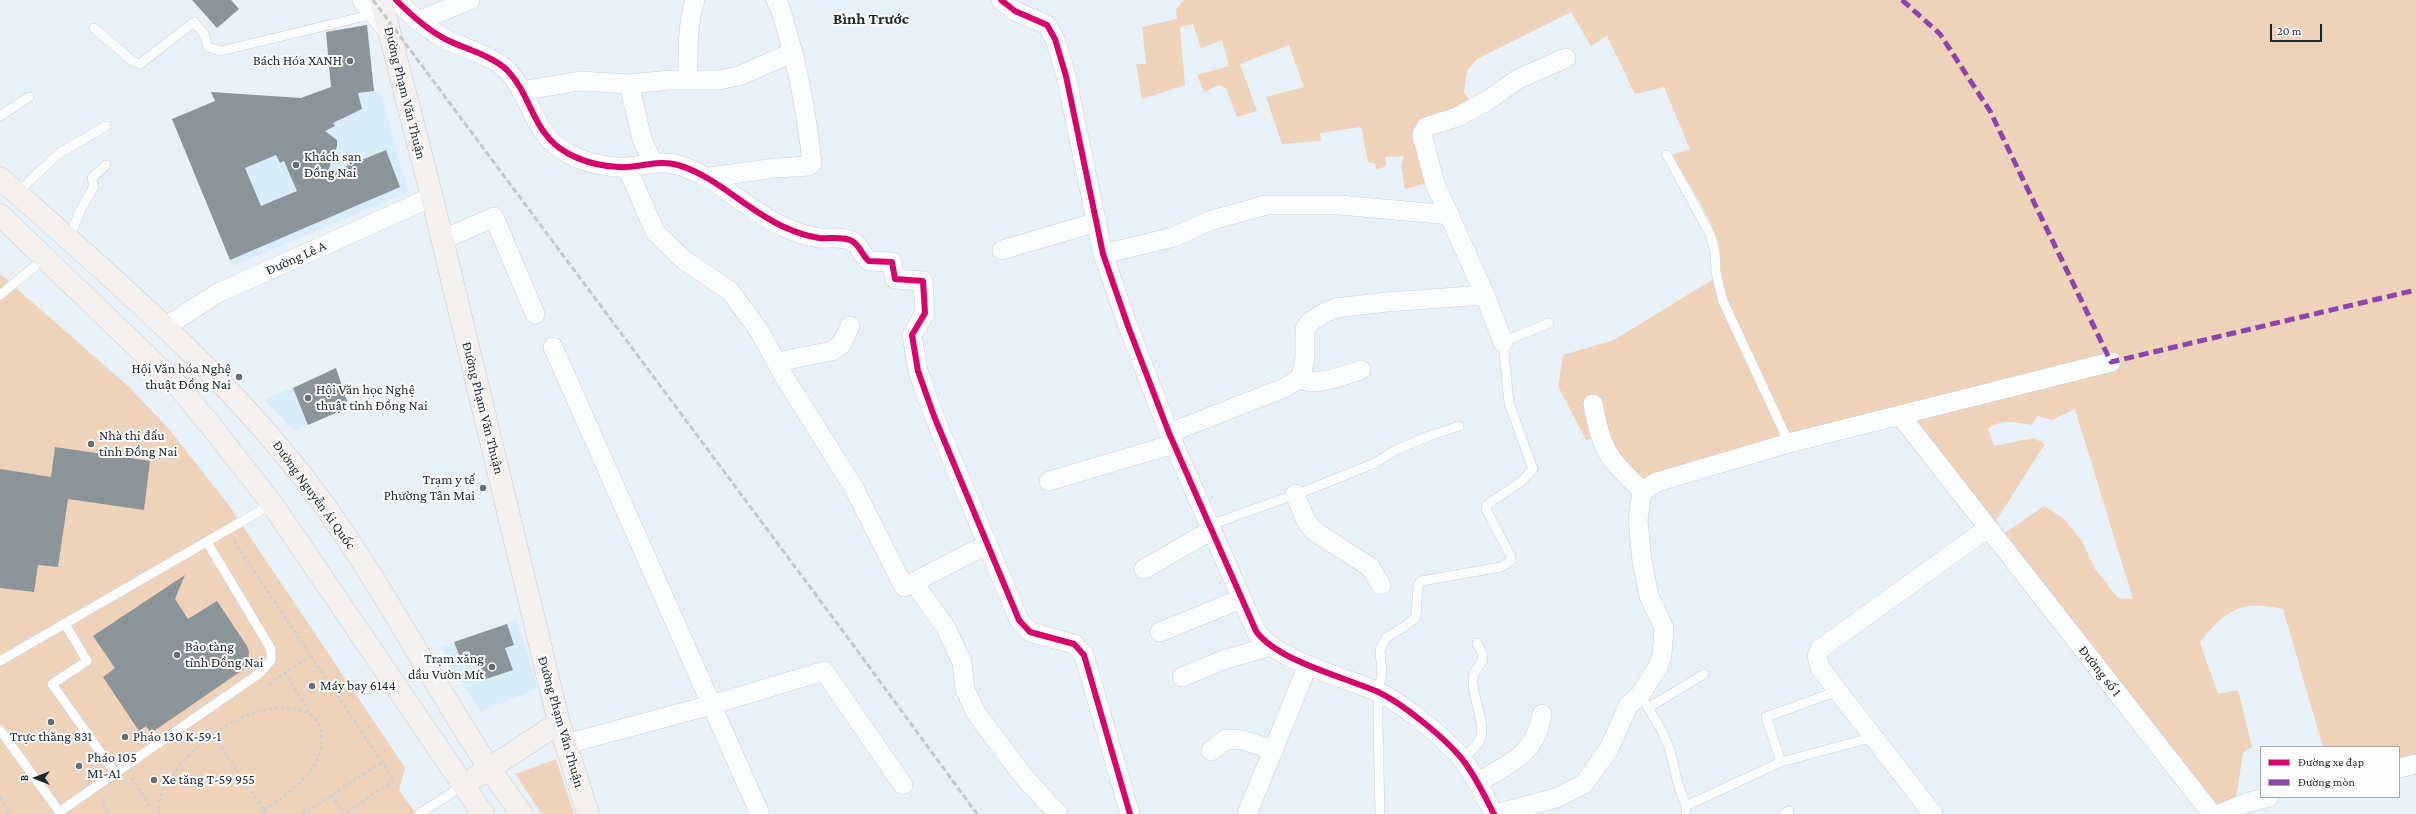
<!DOCTYPE html>
<meta charset="utf-8">
<style>
body{margin:0}
#map{position:relative;width:2416px;height:814px;overflow:hidden;background:#e7f1f7;font-family:"Crimson Pro",serif}
canvas{display:block}
.legend{position:absolute;left:2260px;top:746px;width:140px;height:52px;box-sizing:border-box;background:#fdfdfd;border:1px solid #a3a8ab;margin:0;padding:5px 7px;list-style:none;font-size:12px;color:#1d292f}
.legend li{display:flex;align-items:center;gap:8px;height:20px}
.legend b{width:20px;border:1px solid #a3a8ab}
.north{position:absolute;left:16px;top:758px;width:40px;height:40px;-webkit-text-stroke:3px #fdfdfd;paint-order:stroke;rotate:270deg;font-size:11px;font-weight:700;line-height:16px;text-align:center;color:#1d292f}
.north::after{content:'';display:block;margin:auto;width:14px;height:18px;background:#1d292f;clip-path:polygon(50% 0,100% 100%,50% 72%,0 100%)}
.scale{position:absolute;left:2270px;top:24px;width:52px;height:18px;box-sizing:border-box;border:2px solid #1d292f;border-top:0;padding-left:5px;font-size:12px;line-height:14px;white-space:nowrap;color:#1d292f;-webkit-text-stroke:3px #fdfdfd;paint-order:stroke}
</style>
<div id="map">
<canvas width="2416" height="814"></canvas>
<ul class="legend">
<li><b style="height:5px;background:#d6006c"></b>Đường xe đạp</li>
<li><b style="height:5px;background:#8e44ad"></b>Đường mòn</li>
</ul>
<div class="north">B</div>
<div class="scale">20 m</div>
</div>
<script>
const c = document.querySelector('canvas').getContext('2d');
c.lineJoin = 'round';
function fill(path, color) {
  c.fillStyle = color;
  c.fill(path, 'evenodd');
}
function trace(path, color, width, dash) {
  c.strokeStyle = color;
  c.lineWidth = width;
  c.lineCap = dash ? 'butt' : 'round';
  c.setLineDash(dash || []);
  c.stroke(path);
}
function label(font, color, halo, rows, align = 'center') {
  c.font = font + ' "Crimson Pro",serif';
  c.lineWidth = 4;
  c.setLineDash([]);
  c.textBaseline = 'middle';
  c.strokeStyle = halo;
  c.fillStyle = color;
  for (const [text, x, y, turn = 0] of rows) {
    c.save();
    c.translate(x, y);
    c.rotate((+turn || 0) * Math.PI / 180);
    c.textAlign = isNaN(turn) ? turn : align;
    if (halo) c.strokeText(text, 0, 0);
    c.fillText(text, 0, 0);
    c.restore();
  }
}
const built = new Path2D(`
 M320,91l2,6 58,-6 28,101 -175,74 -61,-147 43,-18 -4,-9 90,6z
 M336,368l13,39 -54,24 -31,-31z
 M517,620l21,68 -58,24 -40,-65z`);
const green = new Path2D(`
 M1184,0h1232v754l-17,4v-11h-76l-40,-138c-42,-10 -57,1 -83,33l18,52 20,-4 14,57 -9,5 -7,47 -20,10 -214,-274 42,-29 20,13 18,22 13,28 23,29 15,1 -58,-190 -23,11 -14,-4 -7,9c-16,-3 -30,-6 -43,4l6,17 40,-8 11,6 -51,80 -18,-28 -74,-88 -259,75 -48,-45 -9,2 -28,-54 5,-31 51,-15 106,-65c0,-10 1,-22 -1,-31 -8,-28 -33,-64 -47,-89l18,-6 -26,-62 -29,7 -28,-58 -16,10 -20,-34 -94,47 -10,12 -3,21 6,10 -48,21 6,60 -23,6 -4,-24 3,-9 -19,1 1,9 -10,4 -1,-7 -7,-1 -7,-35 -41,6 1,8 -39,3 -16,-47 38,-10 -15,-42 -49,19 17,47 -20,6 -11,-29 -7,-3 -15,7 -7,-17 32,-9 -7,-26 -21,8 -8,-24 -13,3 5,58 -43,14 -6,-35h10l-4,-37 35,-8 -1,-10z
 M0,274l128,112 40,42 60,76 177,264 -6,22 17,24h-416z
 M556,759l18,55h-32l-27,-40z`);
const building = new Path2D(`
 M192,0h39l8,9 -22,19z
 M367,25l7,66 -16,2 4,16 -29,14 2,3 -10,5 12,9v6l-10,28 59,-24 14,37 -170,73 -58,-141 43,-18 -4,-9 90,6 30,-11 -5,-55zM276,155l4,8 4,-2 13,30 -36,15 -16,-38z
 M336,368l13,39 -41,18 -15,-37z
 M55,447l95,14 -6,49 -76,-11 -10,68 -20,-2 -4,27 -34,-4v-119l51,8z
 M185,575l-10,24 13,20 29,-18 30,45 2,6 -1,13 -4,4 -93,64 -5,-7 -7,5 -36,-54 12,-9 -22,-32z
 M507,624l7,21 -9,3 8,22 -30,10 -7,-20 -13,5 -9,-23z`);
const path = new Path2D(`
 M234,541l160,239 -50,34
 M285,673l26,42
 M269,684l41,-28
 M207,727l60,87
 M132,778l23,36
 M331,795l14,19
 M0,798l11,16
 M104,798l-1,6 6,10
 M159,814c-3,-19 11,-37 23,-51 28,-31 78,-67 123,-51 8,3 15,11 16,20 7,37 -36,64 -63,82
 M303,814l79,-52`);
const lane = new Path2D(`
 M94,28l37,32 9,4 54,-42 10,12 4,13 13,4 153,-37
 M0,116l29,-19
 M1667,155l43,79 5,18 1,21 7,28 66,142
 M17,193l41,-39 48,-28
 M69,239l11,-28 14,-25 -2,-8 14,-13
 M0,295l45,-37
 M1210,525l103,-37 62,-25 21,-13 33,-14 30,-10
 M65,624l22,37 -35,23 63,89
 M0,661l272,-157
 M1640,695l21,34 9,21 8,34 8,22v8
 M1648,708l56,-34
 M0,730l61,84
 M1462,759c7,-7 17,-13 19,-23 4,-14 -9,-39 -8,-57 2,-18 18,-12 4,-36
 M1781,762l-15,-45 72,-26
 M1686,806l95,-44 93,-25
 M59,812l201,-139 11,-13v-11l-64,-107
 M419,814l45,-29
 M1380,814l-2,-92v-30l4,-18 -2,-24 6,-12 22,-14 8,-7 2,-32 3,-4 80,-14 10,-6v-4l-25,-48 2,-5 34,-23 11,-12 -24,-66 -6,-61 46,-19
 M1783,814l6,-3`);
const street = new Path2D(`
 M362,0l27,32
 M396,0c15,15 30,29 49,39 20,10 46,16 62,31 26,27 25,65 62,84 17,9 39,14 58,13 18,-1 33,-7 51,-2 40,12 68,45 106,62 11,5 23,9 35,11 9,1 24,-2 33,3 8,4 10,15 17,20l23,1 3,17 28,2 2,32 -13,22 6,36 16,45 85,204 11,12 44,12 10,11 46,159
 M1001,0l14,11 32,14 8,14 11,37 37,178 25,72 41,107 87,198c20,29 87,46 120,60 25,11 69,47 86,68 13,16 22,36 32,55
 M418,21l52,-21
 M688,80c0,-27 -1,-54 7,-80
 M521,91l59,-10 49,3
 M653,163l-11,-24 -13,-55 42,-4h47l21,-4 54,-24
 M627,167l28,65 29,28 46,31 30,41 25,46 69,110 50,99 82,-42
 M709,177l67,-9 33,-2 3,-3c-5,-45 -12,-88 -25,-131 -3,-12 -5,-21 -11,-32
 M442,240l52,-23 41,97
 M1002,250l95,-28
 M1103,254l71,-17 35,-16 57,-16h74l110,10
 M165,327l53,-34 214,-96
 M1503,342l-18,-47 -50,-111 -13,-49 4,-8 31,-10 30,-16 31,-22 48,-21
 M553,347l207,467
 M777,362l55,-11 9,-6 9,-19
 M1298,379c20,8 43,-3 63,-9
 M1593,404c9,49 15,53 49,87
 M1900,415l312,399
 M1169,433l115,-45 16,-10 2,-6 3,-14v-29l5,-7 14,-9 12,-5 51,-6 98,-7
 M1049,481l125,-37
 M1295,494l11,27 8,10 56,36 11,18
 M1144,569l68,-39
 M914,583l32,45 16,34 3,27 11,24 48,64 34,37
 M1160,632l81,-33
 M1182,677l41,-17 48,-14
 M566,744l145,-39 113,-34 79,114
 M1211,751l15,-12 17,1 31,10
 M2399,768l17,-4
 M1477,783c32,-20 59,-28 65,-69
 M1247,814l61,-149
 M1496,814l60,-16 28,-14 25,-35 19,-43 12,-11 18,-28 4,-12 2,-27 -15,-32 -7,-35 -4,-41 4,-29 15,-9 132,-39 322,-81
 M1933,814l-113,-146 -3,-12 3,-7 168,-121
 M2220,814l26,-11 23,-6`);
const primary = new Path2D(`
 M381,0l51,197 127,526 29,91
 M0,178c116,103 236,204 327,331 70,98 122,208 195,305
 M0,215l179,172 36,44 57,73 211,310
 M476,777l83,-54`);
const rail = new Path2D(`
 M373,0l481,646 123,168`);
const quiet = new Path2D(`
 M1902,0l38,34 50,77 121,251 305,-72`);
const cycleway = new Path2D(`
 M396,0c15,15 30,29 49,39 20,10 46,16 62,31 26,27 25,65 62,84 17,9 39,14 58,13 18,-1 33,-7 51,-2 40,12 68,45 106,62 11,5 23,9 35,11 9,1 24,-2 33,3 8,4 10,15 17,20l23,1 3,17 28,2 2,32 -13,22 6,36 16,45 85,204 11,12 44,12 10,11 46,159
 M1001,0l14,11 32,14 8,14 11,37 37,178 25,72 41,107 87,198c20,29 87,46 120,60 25,11 69,47 86,68 13,16 22,36 32,55`);
const markers = [
 [350,61,4,"#646f75"],
 [296,165,4,"#646f75"],
 [239,377,4,"#646f75"],
 [308,398,4,"#646f75"],
 [91,444,4,"#646f75"],
 [483,488,4,"#646f75"],
 [177,655,4,"#646f75"],
 [492,667,4,"#646f75"],
 [312,686,4,"#646f75"],
 [51,722,4,"#646f75"],
 [125,737,4,"#646f75"],
 [79,766,4,"#646f75"],
 [154,780,4,"#646f75"]
];
const poiNames = [
 ["Bách Hóa XANH",342,61,"right"],
 ["Khách sạn",304,157],
 ["Đồng Nai",304,173],
 ["Hội Văn hóa Nghệ",231,369,"right"],
 ["thuật Đồng Nai",231,385,"right"],
 ["Hội Văn học Nghệ",316,390],
 ["thuật tỉnh Đồng Nai",316,406],
 ["Nhà thi đấu",99,436],
 ["tỉnh Đồng Nai",99,452],
 ["Trạm y tế",475,480,"right"],
 ["Phường Tân Mai",475,496,"right"],
 ["Bảo tàng",185,647],
 ["tỉnh Đồng Nai",185,663],
 ["Trạm xăng",484,659,"right"],
 ["dầu Vườn Mít",484,675,"right"],
 ["Máy bay 6144",320,686],
 ["Trực thăng 831",51,737,"center"],
 ["Pháo 130 K-59-1",133,737],
 ["Pháo 105",87,758],
 ["M1-A1",87,774],
 ["Xe tăng T-59 955",162,780]
];
const streetNames = [
 ["Đường Phạm Văn Thuận",405,93,76],
 ["Đường Lê A",296,258,-24],
 ["Đường Phạm Văn Thuận",483,408,76],
 ["Đường Nguyễn Ái Quốc",314,495,54],
 ["Đường số 1",2100,671,52],
 ["Đường Phạm Văn Thuận",561,722,74]
];
const quarterNames = [
 ["Bình Trước",871,19]
];
fill(built, '#d8edfa');
fill(green, '#eed2b9');
fill(building, '#8a9499');
trace(lane, '#c5cfd5', 10);
trace(street, '#c5cfd5', 20);
trace(primary, '#c5cbce', 23);
trace(path, '#cdd0d3', 2.5, [3, 3]);
trace(lane, '#fbfdfe', 9);
trace(street, '#fbfdfe', 19);
trace(primary, '#f4f0ed', 22);
trace(rail, '#c5c7c9', 3, [6, 3]);
trace(quiet, '#8e44ad', 5, [10, 5]);
trace(cycleway, '#d6006c', 6);
for (const [x, y, r, color] of markers) {
  const dot = new Path2D();
  dot.arc(x, y, r, 0, 2 * Math.PI);
  c.fillStyle = color;
  c.fill(dot);
  trace(dot, '#fdfdfd', 1.5);
}
label('14px', '#1d292f', '#fdfdfd', poiNames, 'left');
label('14px', '#1d292f', '#fdfdfd', streetNames);
label('bold 16px', '#1d292f', '#fdfdfd', quarterNames);
</script>
